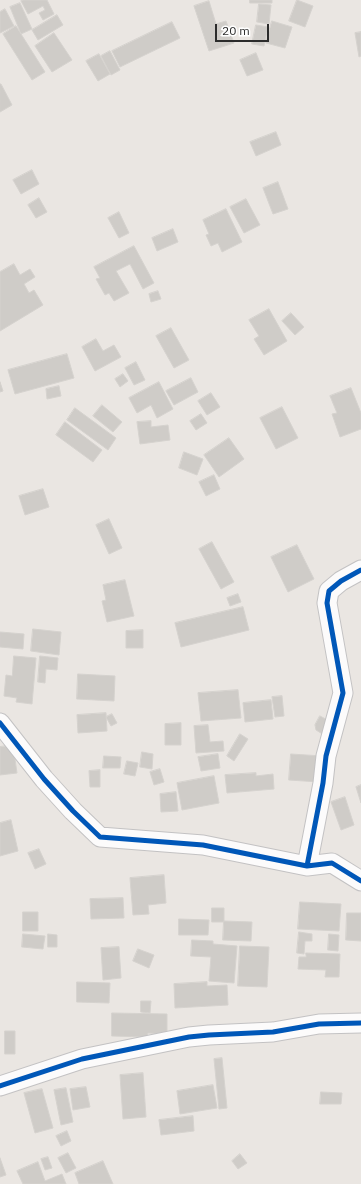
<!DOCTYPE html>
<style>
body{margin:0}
#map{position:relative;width:361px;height:1184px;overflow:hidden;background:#eae6e2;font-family:"IBM Plex Sans",sans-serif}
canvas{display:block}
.scale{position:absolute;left:215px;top:24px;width:54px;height:18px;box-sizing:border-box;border:2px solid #2c2c2c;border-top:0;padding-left:5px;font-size:12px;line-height:14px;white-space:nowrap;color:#2c2c2c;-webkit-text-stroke:3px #fff;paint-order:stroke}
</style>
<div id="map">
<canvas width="361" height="1184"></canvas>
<div class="scale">20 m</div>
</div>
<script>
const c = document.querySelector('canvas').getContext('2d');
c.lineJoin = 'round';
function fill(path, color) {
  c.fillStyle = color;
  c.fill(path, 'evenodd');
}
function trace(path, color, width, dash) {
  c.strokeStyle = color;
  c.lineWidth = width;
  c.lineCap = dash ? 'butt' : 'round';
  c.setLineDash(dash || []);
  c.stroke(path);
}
const building = new Path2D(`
 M23,0h24l7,14 -11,6 -4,-7 6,-3 -2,-4 -15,8 -7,-13z
 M250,0h22v3h-22z
 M297,0l16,6 -8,21 -16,-6z
 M209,1l7,23 10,-3 8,22 -25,8 -15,-45z
 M20,3l12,26 -11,5 -11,-27z
 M259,4l12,1 -2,19 -12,-2z
 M5,9l9,17 -14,7v-21z
 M57,15l6,10 -25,15 -6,-10z
 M272,21l20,6 -7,21 -19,-5z
 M172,22l8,16 -60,29 -8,-16z
 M256,25l12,2 -4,19 -12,-2z
 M16,26l29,46 -13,8 -29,-46z
 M361,32v24l-2,1 -4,-24z
 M54,33l18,27 -20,12 -17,-26z
 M110,51l10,19 -9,5 -10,-19z
 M256,53l7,17 -16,6 -7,-16z
 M99,54l11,20 -12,7 -12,-20z
 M0,84h1l11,21 -12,7z
 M276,132l5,13 -25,11 -6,-14z
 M32,170l7,14 -18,10 -8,-14z
 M278,182l10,27 -15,5 -10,-26z
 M39,198l8,14 -11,6 -8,-13z
 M246,199l14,26 -16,8 -14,-26z
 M226,209l16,33 -20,10 -4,-9 -7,3 -5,-11 3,-1 -6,-14z
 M119,212l10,21 -10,5 -11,-20z
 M173,229l5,13 -21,9 -5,-13z
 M134,246l20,37 -11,6 -13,-25 -14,7 13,22 -15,8 -5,-8 -4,2 -9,-16 4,-1 -6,-11z
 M14,264l6,11 10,-6 5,8 -11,7 5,9 5,-3 9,15 -43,26v-59z
 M158,291l3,8 -10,3 -2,-8z
 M269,309l18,32 -23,14 -10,-16 5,-3 -10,-16z
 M291,313l13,14 -9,8 -13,-14z
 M171,328l18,32 -15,8 -18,-32z
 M96,339l7,12 11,-6 7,12 -26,14 -13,-24z
 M67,354l7,24 -59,16 -7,-24z
 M136,362l9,18 -11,5 -9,-17z
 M123,374l5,7 -8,6 -5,-8z
 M191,378l7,14 -24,13 -8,-14z
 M0,382l3,9 -3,1z
 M159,382l14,27 -16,9 -6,-13 -14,8 -8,-15z
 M59,386l2,10 -14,3 -1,-10z
 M351,388l10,25v16l-21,8 -8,-23 5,-1 -7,-17z
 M211,393l9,14 -13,8 -9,-14z
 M102,405l20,17 -9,10 -20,-16z
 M282,407l16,31 -22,11 -16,-31z
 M75,408l41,30 -8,12 -41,-30z
 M201,414l6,9 -11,7 -6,-9z
 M151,421v6l17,-2 2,15 -30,4 -3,-22z
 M65,422l37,28 -9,12 -37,-27z
 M229,438l15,21 -25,18 -15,-22z
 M184,452l19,7 -6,16 -18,-7z
 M214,475l6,14 -14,7 -7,-14z
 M43,489l6,18 -24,8 -6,-19z
 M109,519l13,29 -13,6 -13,-29z
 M212,542l22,40 -13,7 -22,-40z
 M297,545l17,34 -26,13 -17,-35z
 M125,580l9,36 -27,6 -5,-21 4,-1 -3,-15z
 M238,594l3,8 -11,4 -3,-8z
 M243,607l6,23 -68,17 -6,-24z
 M33,629l28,3 -2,23 -28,-4z
 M143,630v18h-17v-17z
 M0,632l24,2 -1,15 -23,-2z
 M14,656l22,2 -4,46 -16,-2 1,-4 -13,-2 2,-21 6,1z
 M40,656l18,2 -1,12 -11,-1 -1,14 -7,-1z
 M78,674l37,2 -1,25 -37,-2z
 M238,690l3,28 -40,3 -3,-28z
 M282,696l2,20 -9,1 -3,-20z
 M271,700l2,19 -28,3 -2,-19z
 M106,713l1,18 -29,2 -1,-18z
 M112,714l5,9 -6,3 -5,-9z
 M320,716l11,6 -7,13 -8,-5 -1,-5z
 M181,723v22h-16v-21z
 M208,725l2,17 13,-1 1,10 -28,2 -2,-27z
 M240,734l8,5 -14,22 -7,-5z
 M13,745l4,28 -17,2v-28z
 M142,752l11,2 -1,15 -12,-2z
 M218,754l2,14 -19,3 -3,-14z
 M291,754l31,2 -3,26 -30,-2z
 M104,756l17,1 -1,11h-17z
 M127,761l11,2 -3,13 -11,-2z
 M160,769l4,13 -10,3 -4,-13z
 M100,770v17h-10l-1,-16z
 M256,773v3l17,-2 1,15 -47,4 -2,-18z
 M214,776l5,27 -37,7 -5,-27z
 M361,785v18l-5,-16z
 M176,792l2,19 -17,1 -1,-18z
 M345,797l9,28 -13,5 -10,-28z
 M11,820l7,31 -18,5v-33z
 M39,849l7,15 -11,5 -7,-16z
 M164,875l2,28 -18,2 1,9 -16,1 -3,-37z
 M123,898l1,20 -33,1 -1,-20z
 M300,902l41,2 -2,27 -41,-2z
 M212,908h12v14h-12z
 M23,912h15v19h-15z
 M347,913h14v28l-15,-1z
 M179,919l30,1 -1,15h-29z
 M224,921l28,1 -1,19 -28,-1z
 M299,932l13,2v7h-7l-1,13 -7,-1z
 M23,934l22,2 -2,13 -21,-2z
 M48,934l9,1v12h-9z
 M329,934l10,1 -1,16 -10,-1z
 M192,940l21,1v3l24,2 -3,37 -25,-2 2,-24 -20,-1z
 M240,946l29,1 -2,40 -29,-1z
 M119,947l2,31 -18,2 -2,-32z
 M138,949l16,6 -5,13 -16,-7z
 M306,953l34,1 -1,23h-14l1,-7 -28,-1 1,-12h7z
 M77,982l33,1 -1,20 -32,-1z
 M207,982v4l20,-1 1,20 -53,3 -1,-24z
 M141,1001h10l-1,12 -9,-1z
 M112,1013l55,1v20l-19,-1 -1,4 -35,-1z
 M5,1031h10v23h-10z
 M222,1058l5,50 -8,1 -5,-50z
 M143,1073l3,44 -23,2 -3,-44z
 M213,1085l4,23 -37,6 -3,-23z
 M86,1087l4,20 -17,3 -3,-21z
 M66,1088l7,34 -12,3 -7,-35z
 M42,1089l11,39 -18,5 -11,-40z
 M321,1092l21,1 -1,11h-21z
 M193,1116l1,15 -33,4 -2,-15z
 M67,1131l4,10 -10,5 -5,-10z
 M68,1153l8,15 -10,5 -8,-15z
 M240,1154l7,9 -9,6 -6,-8z
 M48,1157l4,11 -7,2 -4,-11z
 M0,1158l6,17 -6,2z
 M103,1161l10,23h-34l-4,-11z
 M38,1162l7,19 17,-7 4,10h-43l-6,-13z`);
const minor = new Path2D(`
 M0,723l44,56 29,32 27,26 103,8 104,21 25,-3 29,18
 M307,866l16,-83 3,-27 17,-63 -16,-90 2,-12 12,-10 20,-11
 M0,1086l82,-27 107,-22 20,-2 64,-3 46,-8 42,-1`);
const cycleway = new Path2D(`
 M0,723l44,56 29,32 27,26 103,8 104,21 25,-3 29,18
 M307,866l16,-83 3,-27 17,-63 -16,-90 2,-12 12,-10 20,-11
 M0,1086l82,-27 107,-22 20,-2 64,-3 46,-8 42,-1`);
fill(building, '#cfccc8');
trace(building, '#d5d2ce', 1);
trace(minor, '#c3c2c3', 21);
trace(minor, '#fcfbfb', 19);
trace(cycleway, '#0057b8', 5);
</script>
